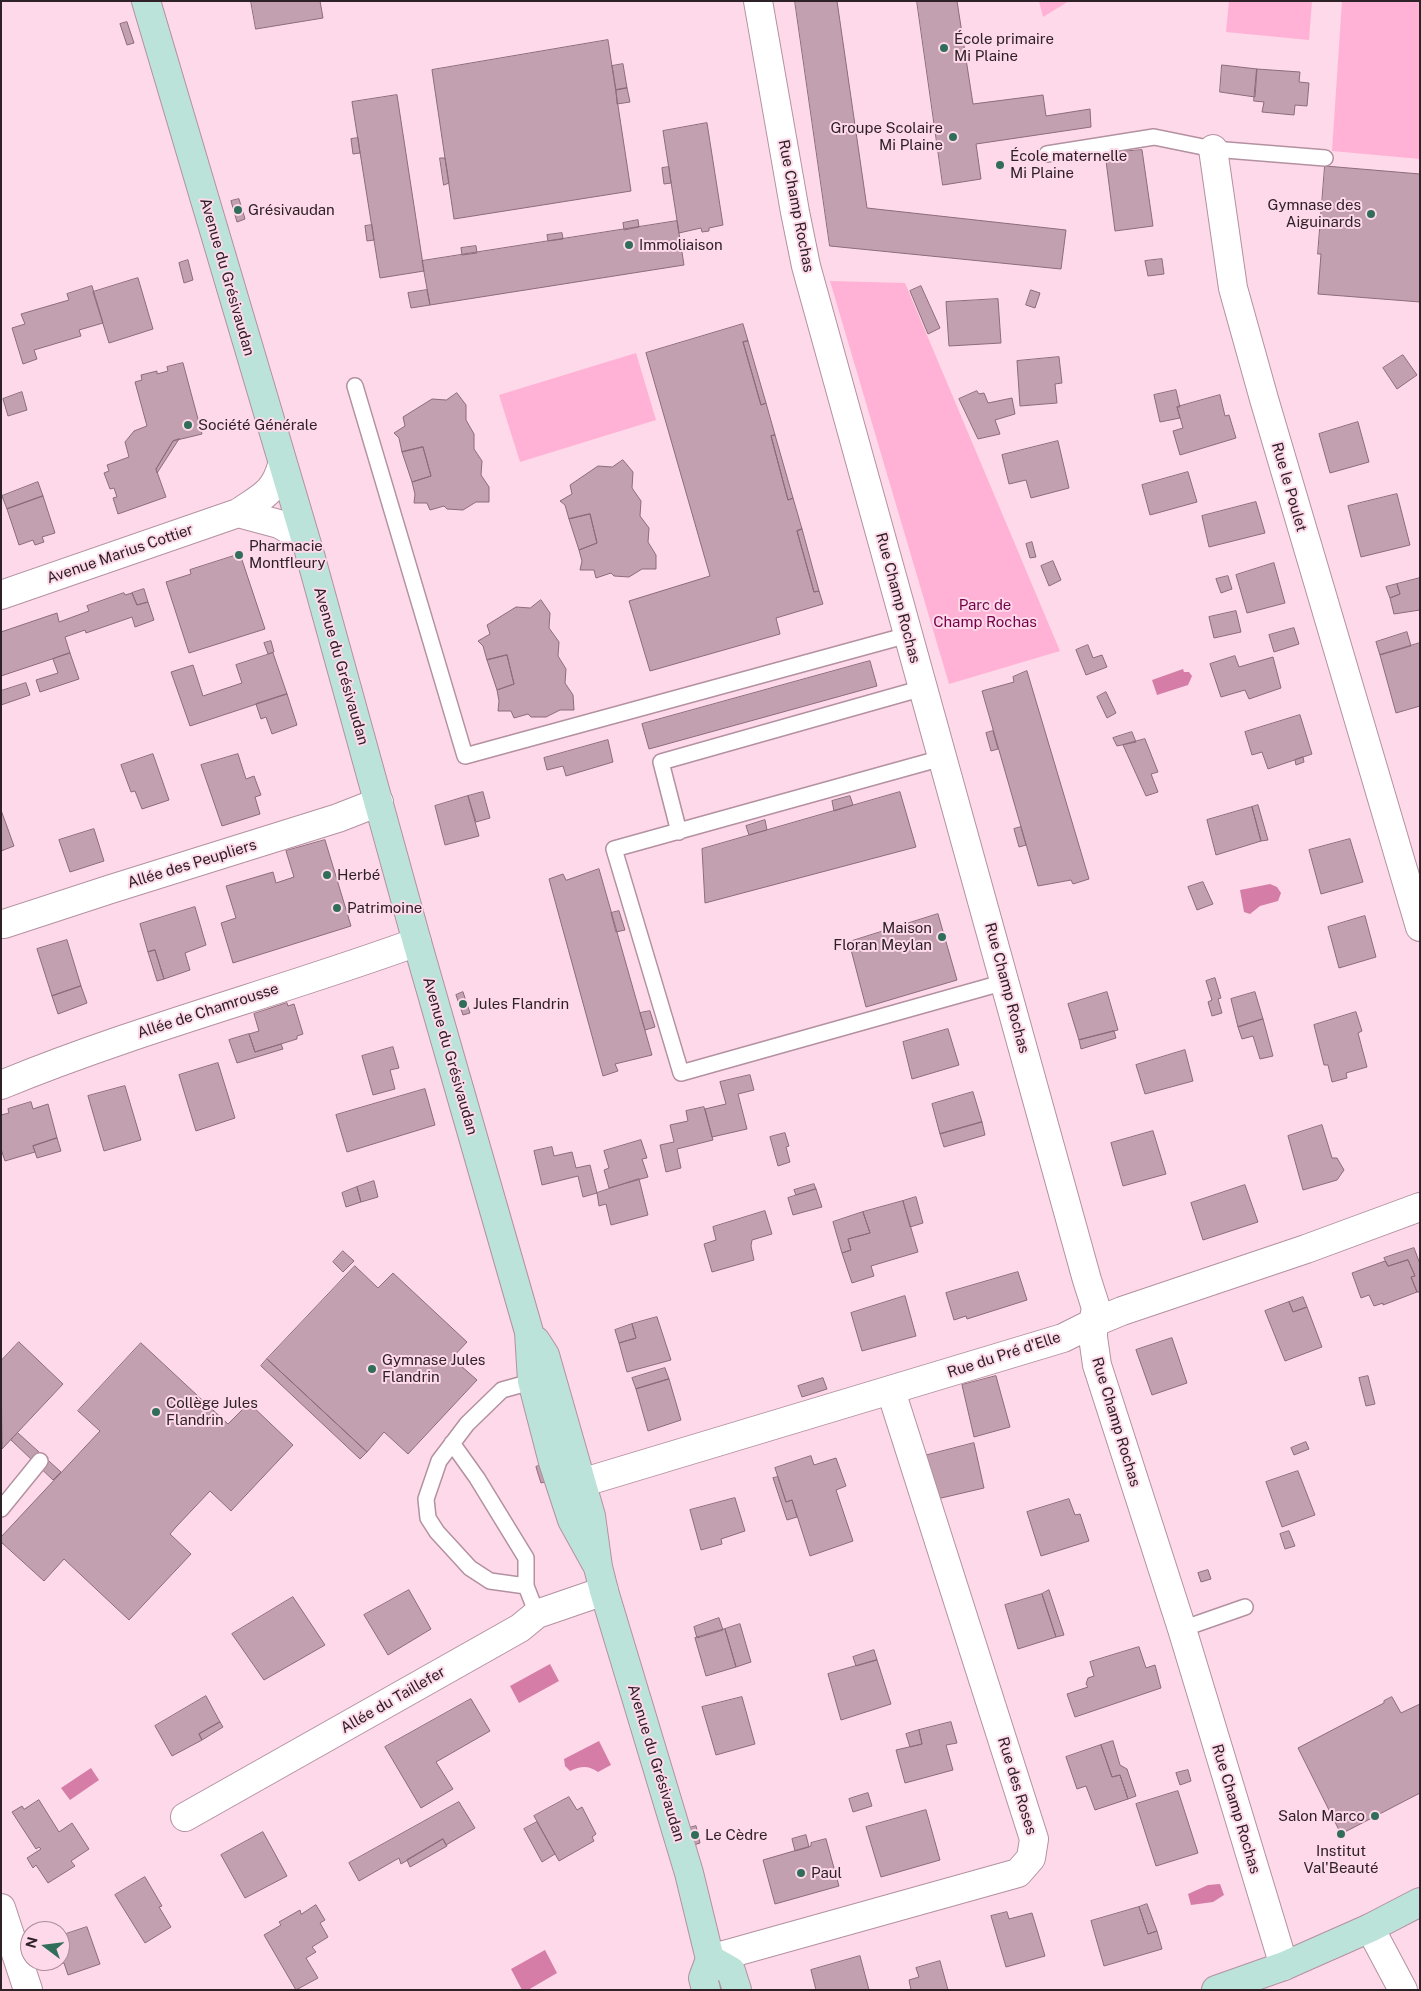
<!DOCTYPE html>
<meta charset="utf-8">
<style>
body{margin:0}
#map{position:relative;width:1421px;height:1991px;overflow:hidden;background:#fed9e9;font-family:"Public Sans",sans-serif}
canvas{display:block}
.frame{position:absolute;inset:0;border:2px solid #2e2127;pointer-events:none}
.north{position:absolute;left:20px;top:1921px;width:50px;height:50px;box-sizing:border-box;background:#fed9e9;border:1px solid #ab8f9b;border-radius:50%;rotate:285deg;font-size:14px;font-weight:700;line-height:20px;text-align:center;color:#2e2127}
.north::after{content:'';display:block;margin:auto;width:18px;height:22px;background:#306e5a;clip-path:polygon(50% 0,100% 100%,50% 72%,0 100%)}
</style>
<div id="map">
<canvas width="1421" height="1991"></canvas>
<div class="frame"></div>
<div class="north">N</div>
</div>
<script>
const c = document.querySelector('canvas').getContext('2d');
c.lineJoin = 'round';
function fill(path, color) {
  c.fillStyle = color;
  c.fill(path, 'evenodd');
}
function trace(path, color, width, dash) {
  c.strokeStyle = color;
  c.lineWidth = width;
  c.lineCap = dash ? 'butt' : 'round';
  c.setLineDash(dash || []);
  c.stroke(path);
}
function label(font, color, halo, rows, align = 'center') {
  c.font = font + ' "Public Sans",sans-serif';
  c.lineWidth = 4;
  c.setLineDash([]);
  c.textBaseline = 'middle';
  c.strokeStyle = halo;
  c.fillStyle = color;
  for (const [text, x, y, turn = 0] of rows) {
    c.save();
    c.translate(x, y);
    c.rotate((+turn || 0) * Math.PI / 180);
    c.textAlign = isNaN(turn) ? turn : align;
    if (halo) c.strokeText(text, 0, 0);
    c.fillText(text, 0, 0);
    c.restore();
  }
}
const green = new Path2D(`
 M1039,1h30l-26,16z
 M1229,1h83l-3,39 -83,-8z
 M1342,1h78v158l-88,-8z
 M830,281l75,2 155,368 -111,33z
 M636,353l20,67 -136,42 -21,-67z`);
const water = new Path2D(`
 M1183,669l1,3h5l3,4 -4,9 -31,10 -5,-15z
 M1270,884l7,3 4,6 -3,8 -18,5 -10,8 -6,-2 -4,-22z
 M550,1664l9,17 -40,22 -9,-17z
 M599,1741l12,24 -13,7c-10,-7 -17,-6 -28,-1l-5,-5 -1,-7z
 M91,1768l8,12 -29,20 -9,-12z
 M1220,1884l4,11 -11,7 -22,3 -3,-11 20,-9z
 M545,1950l12,23 -29,17h-6l-11,-21z`);
const building = new Path2D(`
 M251,1h69l3,17 -67,11z
 M795,1h42l30,207 199,22 -5,39 -231,-23z
 M917,1h40l16,103 70,-9 3,21 44,-7 1,18 -115,17 5,35 -38,6z
 M127,22l7,21 -7,2 -7,-21z
 M608,40l23,151 -177,28 -22,-149z
 M623,64l4,24 -11,2 -4,-24z
 M1222,65l35,4 -2,28 -35,-5z
 M1257,69l43,3 -1,10 10,1 -2,23 -12,-1 -1,10 -32,-3 2,-10 -10,-1z
 M627,88l3,14 -13,2 -1,-14z
 M397,95l27,176 -44,7 -28,-176z
 M707,123l16,102 -14,3v3l-7,1 -1,-4 -22,5 -16,-102z
 M358,138l2,15 -7,1 -2,-15z
 M1142,150l11,76 -38,5 -10,-78z
 M440,158h5l4,25 -5,2z
 M1325,166l95,8v128l-102,-8 3,-40h-3z
 M669,167l2,16 -7,1 -2,-16z
 M239,199l6,20 -8,3 -6,-21z
 M638,220l1,7 -15,3 -1,-7z
 M677,221l7,44 -254,40 -8,-44z
 M372,225l2,15 -7,1 -2,-15z
 M562,233l1,6 -15,2 -1,-6z
 M476,246l1,7 -15,2 -1,-7z
 M1162,259l2,15 -16,2 -3,-15z
 M188,260l5,20 -9,3 -5,-20z
 M138,278l15,51 -44,14 -16,-51z
 M92,286l11,37 -24,7 2,6 -47,14 3,9 -14,5 -11,-36 13,-4 -4,-10 48,-14 -2,-6z
 M921,286l19,42 -12,6 -18,-43z
 M427,290l3,15 -19,3 -3,-15z
 M1031,290l9,3 -5,15 -9,-3z
 M998,299l3,44 -52,3 -3,-44z
 M743,324l5,17 -5,1 18,63 5,-2 9,32 -4,1 17,64 5,-2 9,31 -5,2 17,61 5,-1 4,13 -47,14 4,16 -130,37 -21,-70 81,-25 -64,-223z
 M748,341l18,62 -5,2 -18,-63z
 M1403,355l14,20 -20,14 -14,-21z
 M1059,357l3,26 -7,1 2,19 -37,3 -3,-45z
 M183,363l19,71 -29,7 -17,28 10,28 -48,17 -5,-16 4,-1 -3,-9 -4,1 -6,-16 5,-2 -2,-6 22,-8 -4,-15 9,-11 13,-5 -12,-44 7,-2 -1,-5 16,-4v3l11,-3 -1,-4z
 M1176,390l4,17h-3l3,11 -20,4 -6,-27z
 M977,391l2,3 5,-1 4,10 24,-5 3,16 -20,6 5,14 -22,5 -19,-40z
 M22,392l5,18 -19,6 -5,-17z
 M457,393l9,12v15l8,14v15l8,12 -1,14 8,12v15h-13l-13,8 -16,-1 -3,-3 -14,4 -3,-7h-13l1,-9 -3,-12 19,-6 -8,-29 -21,5 -3,-14 -5,-5 11,-7 -2,-9 29,-18 14,1z
 M1220,395l5,21 4,-1 7,23 -56,17 -7,-24 10,-3 -6,-21z
 M1358,422l11,40 -39,11 -11,-39z
 M775,435l18,63 -5,2 -17,-64z
 M179,439l-22,34 -1,-4 17,-28z
 M1058,441l11,47 -38,10 -5,-18 -17,4 -7,-29z
 M423,447l8,29 -19,6 -10,-30z
 M623,460l10,12 -1,16 9,13 -1,15 9,12 -1,14 8,13v14h-14l-13,8 -15,-1 -3,-3 -15,5 -2,-8h-14l2,-9 -3,-11 18,-7 -7,-29 -21,5 -4,-14 -5,-4 12,-7 -2,-9 28,-19 14,1z
 M1188,472l9,30 -47,13 -8,-30z
 M38,482l5,14 -36,13 -5,-13z
 M1397,494l13,51 -49,12 -13,-51z
 M43,496l12,37 -13,4 2,5 -9,3 -2,-5 -14,5 -12,-36z
 M1256,502l9,31 -56,14 -7,-31z
 M590,514l7,29 -18,7 -10,-31z
 M802,529l17,62 -5,1 -17,-61z
 M1032,542l4,15 -6,1 -4,-14z
 M240,554l25,75 -76,24 -23,-71 25,-8 -1,-4z
 M1053,561l8,19 -12,6 -8,-20z
 M1274,563l11,40 -38,10 -11,-38z
 M1228,576l4,13 -11,4 -5,-14z
 M1420,578v32l-26,4 -4,-16 10,-4 -3,-10z
 M1397,584l3,10 -10,4 -4,-11z
 M144,589l4,13 -11,3 -5,-12z
 M124,593l1,2 7,-2 5,12 11,-3 6,18 -19,7 -3,-10 -46,16 -1,-3 -20,7 5,16 -69,23v-44l56,-19 2,9 30,-11 -2,-5z
 M541,600l9,13 -1,15 10,14 -1,14 8,13 -1,14 8,12 1,15h-14l-14,7h-15l-3,-3 -14,4 -3,-7h-13l1,-10 -2,-11 17,-6 -7,-29 -20,5 -4,-14 -5,-5 12,-7 -3,-9 29,-18 14,1z
 M1236,611l5,21 -27,6 -5,-21z
 M1294,628l5,16 -25,8 -5,-17z
 M1407,632l4,14 -31,9 -4,-13z
 M271,641l3,11 -6,2 -4,-11z
 M1420,643v63l-24,7 -16,-58z
 M1088,645l5,13 9,-3 5,12 -21,8 -10,-25z
 M70,653l9,26 -39,13 -4,-12 22,-7 -5,-14z
 M273,653l14,41 -97,32 -19,-54 22,-7 10,31 39,-13 -6,-18z
 M507,655l7,29 -17,6 -10,-30z
 M1235,656l4,11 34,-10 8,31 -32,11 -4,-9 -24,7 -11,-33z
 M870,661l7,25 -228,63 -7,-25z
 M1027,671l62,208 -16,5 -2,-4 -33,6 -56,-195 32,-9 -1,-5z
 M26,683l4,12 -29,10v-14z
 M1106,692l10,21 -9,5 -10,-21z
 M287,694l10,31 -25,9 -6,-17 -5,2 -5,-15z
 M1300,715l12,39 -44,15 -6,-17 -10,3 -7,-23z
 M993,731l5,18 -7,2 -5,-18z
 M1132,732l4,10 -19,4 -4,-8z
 M1145,739l13,33 -7,2 7,18 -12,4 -23,-51z
 M608,740l5,22 -47,14 -3,-10 -16,4 -3,-12z
 M153,754l16,46 -27,9 -7,-18 -4,1 -10,-27z
 M238,754l8,25 8,-3 7,19 -6,2 5,17 -38,12 -21,-61z
 M1303,757l1,5 -8,3 -1,-5z
 M483,792l7,26 -14,4 -8,-26z
 M900,792l16,55 -211,56 -3,-54z
 M468,796l11,40 -34,9 -10,-39z
 M850,796l3,9 -19,6 -2,-10z
 M1258,805l10,35 -7,1 -9,-34z
 M1252,807l9,34 -45,14 -9,-35z
 M1,810l13,36 -13,5z
 M765,820l2,10 -18,5 -3,-9z
 M1021,827l5,18 -7,2 -5,-18z
 M94,829l10,32 -34,11 -11,-32z
 M1350,839l13,43 -42,12 -12,-44z
 M325,840l26,86 -118,37 -12,-40 15,-5 -10,-32 47,-14 3,11 18,-6 -8,-26z
 M599,869l53,186 -37,9 3,7 -15,5 -54,-197 14,-5 3,6z
 M1203,882l10,22 -16,6 -9,-23z
 M195,907l11,38 -21,8 5,17 -26,9 -9,-29 -7,2 -8,-28z
 M619,911l6,19 -9,2 -5,-19z
 M938,914l19,66 -91,27 -17,-65z
 M1365,916l11,41 -37,11 -11,-41z
 M67,940l14,46 -29,10 -15,-47z
 M155,950l9,29 -7,2 -9,-29z
 M1215,978l6,20 -3,1 4,14 -10,3 -4,-14 4,-2 -6,-19z
 M81,986l6,17 -29,11 -6,-18z
 M463,992l7,21 -7,2 -7,-20z
 M1107,992l11,38 -39,10 -11,-36z
 M1255,992l8,27 -25,8 -7,-28z
 M287,1003l1,3 6,-2 9,30 -6,2v3l-42,13 -6,-18 10,-3 -5,-17z
 M650,1011l5,16 -10,3 -5,-17z
 M1356,1012l6,19 -4,2 9,34 -21,6 1,5 -15,4 -4,-17h-4l-10,-40z
 M1263,1019l10,37 -13,3 -7,-23 -11,3 -4,-12z
 M948,1029l11,36 -47,14 -9,-37z
 M1114,1031l2,7 -35,11 -2,-9z
 M249,1034l6,18 26,-8 2,5 -46,14 -8,-23z
 M393,1047l6,21 -9,2 5,19 -22,6 -11,-39z
 M1185,1050l8,31 -48,13 -9,-29z
 M218,1063l17,55 -39,13 -17,-56z
 M750,1075l4,15 -16,4 9,35 -35,8 -7,-28 21,-5 -6,-22z
 M125,1086l16,54 -37,11 -16,-55z
 M425,1089l10,36 -88,27 -11,-37z
 M973,1092l9,30 -42,12 -8,-30z
 M31,1102l2,7 15,-5 9,34 -24,8 2,6 -30,9 -4,-12v-34l8,-2 -1,-4z
 M704,1107l9,33 -36,9 4,19 -15,4 -6,-27 14,-3 -4,-17 18,-4 -2,-10z
 M982,1122l3,13 -41,12 -4,-13z
 M1322,1125l10,33h5l7,12 -7,10 -34,10 -15,-54z
 M1153,1131l13,43 -43,12 -12,-43z
 M785,1133l4,13 -3,1 4,15 -12,4 -8,-29z
 M57,1138l4,13 -24,7 -4,-12z
 M641,1140l6,18 -5,1 6,18 -39,11 -5,-18 5,-2 -5,-17z
 M552,1147l2,9 18,-4 4,16 14,-3 7,28 -14,4 -5,-21 -36,9 -8,-34z
 M639,1179l9,36 -37,10 -5,-21 -7,2 -2,-13z
 M374,1181l4,16 -17,5 -4,-15z
 M814,1184l2,5 -20,6 -2,-5z
 M1245,1185l13,37 -55,18 -12,-37z
 M357,1187l4,15 -15,5 -4,-14z
 M816,1189l6,18 -29,8 -5,-17z
 M916,1197l7,26 -13,4 -7,-26z
 M903,1201l15,51 -47,14 3,10 -22,7 -10,-30 9,-3 -3,-11 22,-6 -7,-21z
 M765,1211l7,23 -20,6 -1,6 3,14 -42,12 -8,-28 12,-4 -3,-13z
 M863,1212l7,21 -22,6 3,11 -9,3 -9,-31z
 M1414,1248l6,16v28h-3l-6,-15 4,-1 -7,-16 -20,6 -4,-8z
 M343,1251l11,10 -11,11 -10,-10z
 M1408,1260l7,16 -4,1 6,15 -34,13v-2l-9,3 -5,-11 -8,3 -9,-25 33,-12 3,5z
 M355,1266l23,22 15,-15 74,69 -15,16 25,22 -69,74 -24,-22 -17,20 -100,-93z
 M1018,1272l9,28 -60,19 -1,-3 -12,4 -8,-27z
 M905,1296l11,40 -54,15 -11,-38z
 M1303,1297l4,10 -14,5 -4,-10z
 M1289,1302l4,10 14,-5 15,40 -37,14 -20,-50z
 M657,1317l14,43 -44,12 -8,-29 17,-5 -4,-14z
 M632,1324l4,14 -17,5 -4,-13z
 M1172,1338l15,45 -35,12 -16,-45z
 M19,1342l44,42 -61,65 -1,-88z
 M141,1343l87,81 21,-21 44,42 -62,66 -21,-20 -34,36 -6,7 21,20 -62,66 -65,-61 -20,22 -43,-39v-5l99,-106 -22,-20z
 M267,1359l100,93 -7,7 -99,-93z
 M665,1368l4,11 -33,10 -4,-11z
 M996,1376l14,51 -36,10 -12,-52z
 M1368,1376l7,28 -9,2 -7,-28z
 M823,1378l4,11 -25,8 -4,-11z
 M669,1379l12,41 -33,11 -12,-42z
 M18,1433l43,39 -8,8 -42,-40z
 M1306,1442l3,7 -15,6 -3,-7z
 M974,1443l10,45 -47,11 -13,-43z
 M811,1456l3,9 22,-7 10,28 -10,4 17,51 -43,15 -18,-56 -6,2 -11,-34z
 M542,1464l6,17 -7,2 -5,-16z
 M1298,1471l17,44 -33,12 -16,-45z
 M778,1477l8,25 6,-2 5,17 -10,3 -14,-42z
 M735,1498l10,33 -24,8 1,5 -21,6 -11,-40z
 M1069,1499l6,16 5,-1 9,27 -48,15 -14,-44z
 M1289,1531l6,15 -10,3 -5,-15z
 M1208,1570l3,9 -10,3 -3,-9z
 M409,1590l22,39 -43,26 -24,-40z
 M1049,1590l15,45 -8,2 -14,-43z
 M1042,1594l14,43 -38,12 -13,-44z
 M293,1597l32,48 -61,35 -32,-46z
 M719,1618l4,12 -26,8 -3,-11z
 M740,1624l11,38 -15,5 -11,-38z
 M725,1629l11,38 -30,9 -11,-38z
 M1139,1647l7,21 9,-3 6,23 -86,29 -8,-23 21,-7 -2,-3 2,-6 6,-2 -4,-14z
 M874,1650l3,10 -21,6 -3,-9z
 M877,1660l14,44 -50,16 -13,-46z
 M206,1696l14,26 -21,12 3,6 -30,16 -17,-30z
 M742,1697l13,47 -39,11 -14,-48z
 M1392,1697l9,16 19,-9v89l-79,41 -43,-86 86,-45v-2z
 M471,1699l19,32 -54,31 17,27 -32,19 -36,-61z
 M220,1722l3,5 -21,13 -3,-6z
 M951,1722l6,21 -11,2 7,25 -48,13 -9,-33 26,-6 -3,-14z
 M919,1730l3,14 -12,3 -4,-13z
 M1113,1741l7,24 7,4 9,27 -8,3 -8,-24 -8,2 -11,-32z
 M1101,1745l11,32 8,-2 8,24 -33,11 -9,-24 -9,3 -11,-32z
 M1188,1770l3,11 -11,4 -4,-12z
 M1178,1791l20,62 -42,13 -20,-62z
 M868,1793l4,13 -19,6 -4,-13z
 M569,1797l8,13 5,-3 14,27 -4,3 2,4 -35,20 -25,-45z
 M39,1800l20,32 13,-9 17,26 -18,12 4,5 -27,17 -12,-18 -3,3 -6,-10 14,-9 -2,-2 -3,2 -24,-37 10,-6 2,3z
 M459,1802l16,26 -29,17 -3,-6 -42,25 -2,-6 -40,23 -10,-18z
 M926,1810l14,50 -59,17 -15,-50z
 M537,1822l18,32 -13,8 -18,-33z
 M696,1826l4,17 -6,2 -5,-17z
 M263,1832l24,44 -42,22 -24,-43z
 M806,1835l3,12 -14,4 -3,-12z
 M443,1839l4,7 -37,21 -3,-7z
 M826,1839l13,47 -64,18 -12,-44 48,-14v-3z
 M145,1877l17,29 -3,1 12,20 -26,16 -30,-48z
 M1147,1904l10,27 -9,3 -9,-27z
 M316,1905l9,15 -5,3 8,14 -16,10 4,5 -10,6 12,20 -22,12 -32,-55 17,-10 -2,-3 21,-12 1,4z
 M1139,1907l9,27 9,-3 5,18 -58,17 -13,-45z
 M1007,1912l2,7 23,-6 13,43 -39,11 -15,-51z
 M87,1927l13,37 -32,11 -4,-12 -7,2 -1,-4h4v-25z
 M860,1956l9,34h-53l-5,-20z
 M940,1961l8,29h-37l-2,-10 10,-3 -3,-9z`);
const lane = new Path2D(`
 M1047,154l107,-17 59,12 112,9
 M355,386l110,370 443,-121
 M942,758l-328,91 67,224 324,-91
 M679,832l-18,-70 262,-74
 M452,1443l25,35 49,80v28l11,28
 M1,1509l39,-48
 M526,1586l-36,-5 -20,-13 -33,-36 -9,-14 -2,-19 13,-38 28,-37 35,-34 36,-10
 M1182,1629l63,-22`);
const street = new Path2D(`
 M758,1l37,211 11,54 281,1014 9,28 -3,15v14l4,28 85,264 102,337
 M1213,149l20,139 31,111 156,528
 M238,513l41,11 25,14
 M1,595l237,-82c23,-16 36,-19 44,-48
 M4,924l107,-35 227,-71 41,-16
 M1,1085c136,-56 279,-93 416,-143
 M581,1483l482,-145 30,-15 29,-12 184,-62 114,-42
 M185,1817l335,-189 17,-14 67,-23
 M1,1908l27,82
 M1370,1928l33,62
 M710,1959l308,-86 13,-15 3,-19 -143,-448`);
const secondary = new Path2D(`
 M146,1l163,550 108,391 112,390 3,49 21,81 19,58 26,47
 M536,1341l9,14 46,161 7,51 6,24 85,282 21,86 -7,19 3,12
 M710,1959l21,12 6,19
 M1216,1990l68,-24 86,-38 50,-26`);
const markers = [
 [944,48,5,"#306e5a"],
 [953,137,5,"#306e5a"],
 [1000,165,5,"#306e5a"],
 [238,210,5,"#306e5a"],
 [1371,214,5,"#306e5a"],
 [629,245,5,"#306e5a"],
 [188,425,5,"#306e5a"],
 [239,555,5,"#306e5a"],
 [327,875,5,"#306e5a"],
 [337,908,5,"#306e5a"],
 [942,937,5,"#306e5a"],
 [463,1004,5,"#306e5a"],
 [372,1369,5,"#306e5a"],
 [156,1412,5,"#306e5a"],
 [1375,1816,5,"#306e5a"],
 [1341,1834,5,"#306e5a"],
 [695,1835,5,"#306e5a"],
 [801,1873,5,"#306e5a"]
];
const poiNames = [
 ["École primaire",954,39],
 ["Mi Plaine",954,56],
 ["Groupe Scolaire",943,128,"right"],
 ["Mi Plaine",943,145,"right"],
 ["École maternelle",1010,156],
 ["Mi Plaine",1010,173],
 ["Gymnase des",1361,205,"right"],
 ["Aiguinards",1361,222,"right"],
 ["Grésivaudan",248,210],
 ["Immoliaison",639,245],
 ["Société Générale",198,425],
 ["Pharmacie",249,546],
 ["Montfleury",249,563],
 ["Herbé",337,875],
 ["Patrimoine",347,908],
 ["Maison",932,928,"right"],
 ["Floran Meylan",932,945,"right"],
 ["Jules Flandrin",473,1004],
 ["Gymnase Jules",382,1360],
 ["Flandrin",382,1377],
 ["Collège Jules",166,1403],
 ["Flandrin",166,1420],
 ["Salon Marco",1365,1816,"right"],
 ["Le Cèdre",705,1835],
 ["Institut",1341,1851,"center"],
 ["Val'Beauté",1341,1868,"center"],
 ["Paul",811,1873]
];
const streetNames = [
 ["Rue Champ Rochas",796,206,79],
 ["Avenue du Grésivaudan",227,277,74],
 ["Rue le Poulet",1289,487,74],
 ["Avenue Marius Cottier",120,554,-19],
 ["Rue Champ Rochas",898,598,75],
 ["Avenue du Grésivaudan",341,666,74],
 ["Allée des Peupliers",192,864,-17],
 ["Rue Champ Rochas",1007,988,75],
 ["Allée de Chamrousse",208,1011,-18],
 ["Avenue du Grésivaudan",450,1056,74],
 ["Rue du Pré d'Elle",1004,1355,-18],
 ["Rue Champ Rochas",1116,1422,73],
 ["Allée du Taillefer",393,1700,-30],
 ["Avenue du Grésivaudan",656,1763,73],
 ["Rue des Roses",1017,1786,73],
 ["Rue Champ Rochas",1236,1809,73]
];
const parkNames = [
 ["Parc de",985,605],
 ["Champ Rochas",985,622]
];
fill(green, '#ffb2d5');
fill(water, '#d57ca7');
fill(building, '#c3a0af');
trace(building, '#8c6c7a', 1);
trace(lane, '#b391a0', 18);
trace(street, '#b391a0', 30);
trace(secondary, '#b391a0', 30);
trace(lane, '#fff', 15);
trace(street, '#fff', 28);
trace(secondary, '#bce3d9', 28);
for (const [x, y, r, color] of markers) {
  const dot = new Path2D();
  dot.arc(x, y, r, 0, 2 * Math.PI);
  c.fillStyle = color;
  c.fill(dot);
  trace(dot, '#fed9e9', 2);
}
label('15px', '#2e2127', '#fed9e9', poiNames, 'left');
label('15px', '#2e2127', '#fed9e9', streetNames);
label('15px', '#74024a', '#fed9e9', parkNames);
</script>
